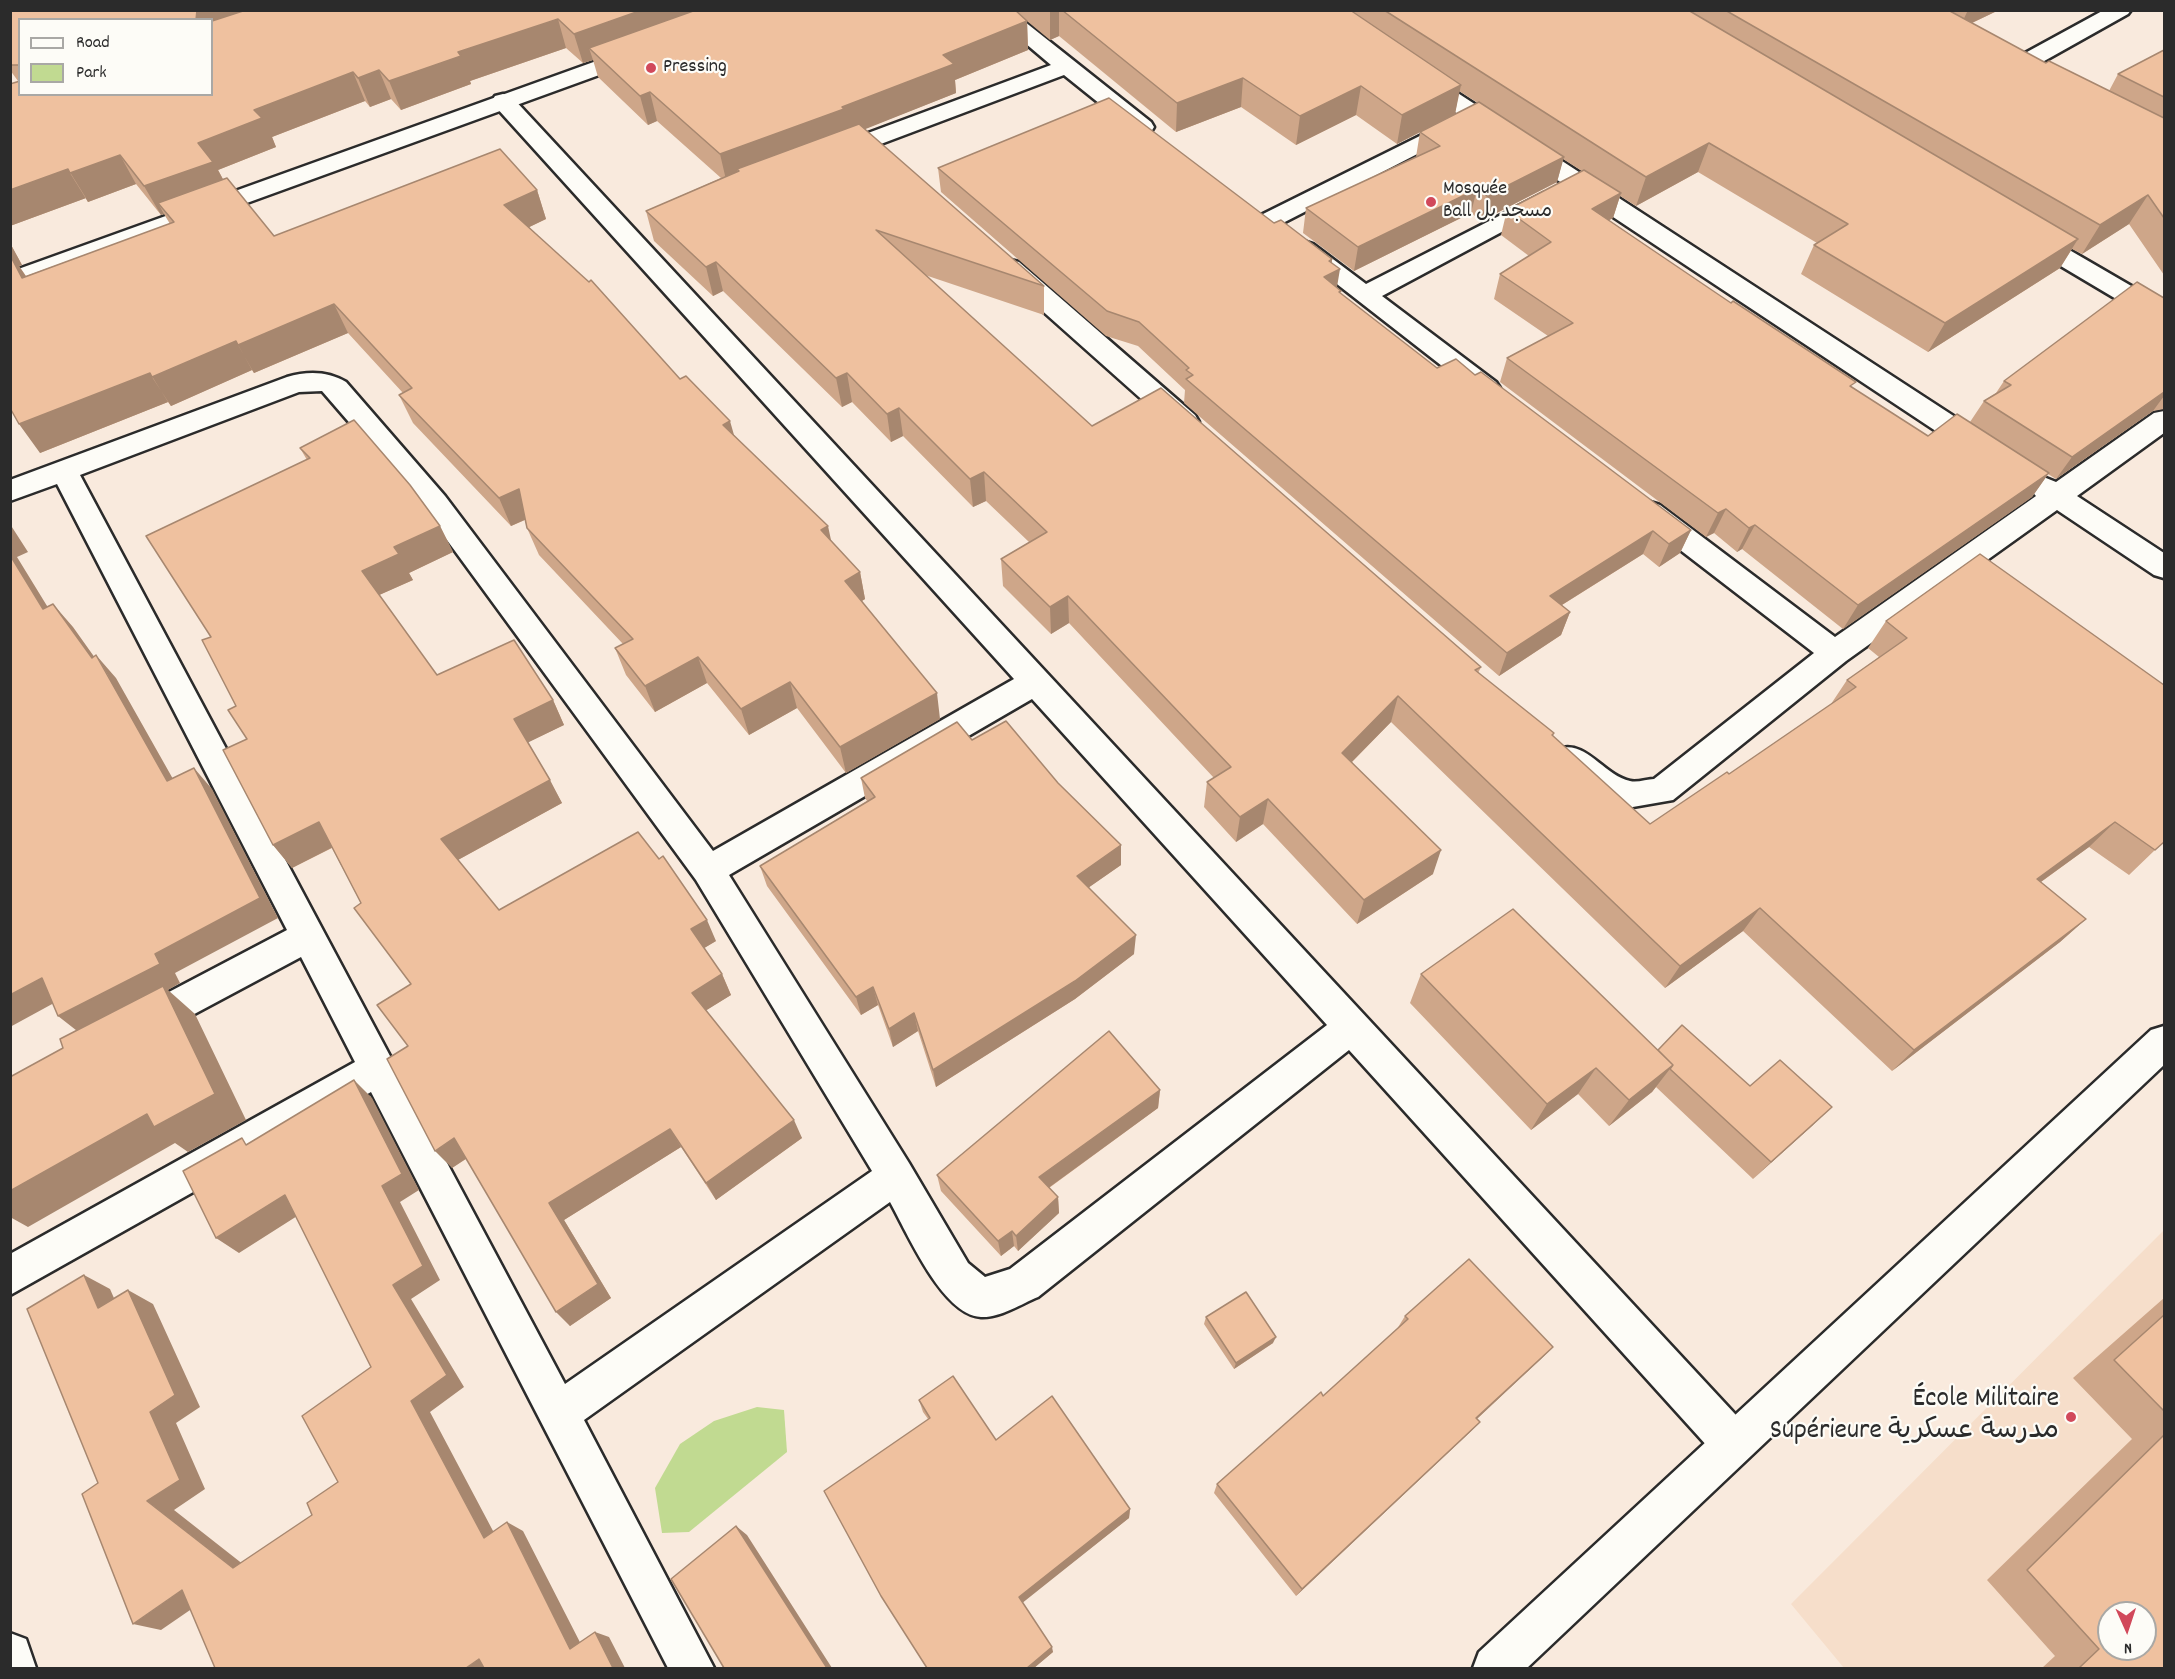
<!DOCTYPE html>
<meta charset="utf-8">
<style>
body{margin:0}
#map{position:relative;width:2175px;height:1679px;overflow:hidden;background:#f9eadd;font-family:Dekko,sans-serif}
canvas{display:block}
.frame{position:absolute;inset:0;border:12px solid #2b2b2b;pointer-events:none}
.legend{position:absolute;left:18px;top:18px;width:195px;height:78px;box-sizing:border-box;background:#fdfcf7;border:2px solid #a9a8a5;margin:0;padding:8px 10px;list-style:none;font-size:18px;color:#2b2b2b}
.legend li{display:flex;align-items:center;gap:12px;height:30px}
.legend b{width:30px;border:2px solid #a9a8a5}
.north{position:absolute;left:2097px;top:1601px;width:60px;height:60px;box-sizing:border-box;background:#fdfcf7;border:2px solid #a9a8a5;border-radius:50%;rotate:177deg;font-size:16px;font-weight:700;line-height:24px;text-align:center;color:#2b2b2b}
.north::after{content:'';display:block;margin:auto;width:21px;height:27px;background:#d1495b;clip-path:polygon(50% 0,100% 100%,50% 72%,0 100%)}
</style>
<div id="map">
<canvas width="2175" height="1679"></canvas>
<div class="frame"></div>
<ul class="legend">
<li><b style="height:8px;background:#fdfcf7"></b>Road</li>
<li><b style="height:16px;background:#c1da91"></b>Park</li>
</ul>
<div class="north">N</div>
</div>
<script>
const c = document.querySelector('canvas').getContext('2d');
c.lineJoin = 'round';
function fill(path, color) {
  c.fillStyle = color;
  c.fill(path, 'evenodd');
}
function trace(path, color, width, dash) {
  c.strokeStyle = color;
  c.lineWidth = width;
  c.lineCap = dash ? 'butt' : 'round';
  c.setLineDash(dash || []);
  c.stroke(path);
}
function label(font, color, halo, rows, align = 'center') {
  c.font = font + ' Dekko,"Playpen Sans Arabic",sans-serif';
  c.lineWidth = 4.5;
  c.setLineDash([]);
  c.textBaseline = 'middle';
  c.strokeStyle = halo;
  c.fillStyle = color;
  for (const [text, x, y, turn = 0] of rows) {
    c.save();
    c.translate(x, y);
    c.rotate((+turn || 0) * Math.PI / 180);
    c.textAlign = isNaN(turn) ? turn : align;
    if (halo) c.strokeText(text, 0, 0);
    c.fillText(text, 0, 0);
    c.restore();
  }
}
const built = new Path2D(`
 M2164,1230v438h-320l-53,-64zM2109,1613h36v36h-36z`);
const green = new Path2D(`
 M757,1407l27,3 3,42 -98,80 -27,1 -7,-45 25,-44 34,-23z`);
const street = new Path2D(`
 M986,10h24l141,112 3,5 -3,5h-16l-71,-57 -223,84h-16l-4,-5 4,-5 226,-84z
 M2104,10h27l-3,4 -107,60h-16l-3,-5 3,-5z
 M1419,71l8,2 565,368 4,7 -4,7 -10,3 -10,-3 -561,-372 -3,-5 3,-5z
 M503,94l8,2 1237,1332 6,15 -6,15 -15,6 -15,-6 -369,-408 -311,247c-17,7 -38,21 -57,20 -39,-2 -74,-85 -91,-115l-306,218 130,248h-46l-297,-576 -361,203v-41l345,-192 -54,-105 -146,78 -13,5 -13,-5 -5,-11 5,-11 158,-83 -230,-446 -47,17v-21l277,-103c20,-6 41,-6 59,5l99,114 268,355 301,-172 -519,-573 -3,-5 3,-5zM322,391l103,119 271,370 176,291 -307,213 -485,-909 219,-83zM1032,699l295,326 -317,244 -25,8 -17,-14 -59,-100 -180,-288z
 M1458,117l8,2 3,5 -3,5 -189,97 -9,2 -9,-2 -3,-5 3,-5z
 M1544,193l8,2 4,5 -4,5 -170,91 114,86 4,6 -4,6 -9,3 -9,-3 -186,-145 3,-5 9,-3 9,3 53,40z
 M2026,227l9,3 129,75v19l-9,-2 -138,-82 -3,-5 3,-5z
 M1010,260l9,2 176,153 4,7 -4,7 -10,2 -10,-2 -174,-155 -3,-6 3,-6z
 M2164,411v22l-87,63 87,57v25l-10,-3 -97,-65 -211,151 -173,139 -46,8 -11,-4 -42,-23 -16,-14 -5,-9 5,-9c28,-10 45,26 72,32 7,2 17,-2 24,-2l160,-126 -174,-134 -4,-7 4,-7 10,-3 10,3 175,132 201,-141 -9,-10 4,-7 10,-3 15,6 98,-69z`);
const secondary = new Path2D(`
 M638,46l8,2 3,5 -3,5 -636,231v-17z
 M2164,1026v39l-637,603h-54l6,-16 672,-622z
 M10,1633l16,6 10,29h-26z`);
const wall = new Path2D(`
 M10,10h1989l-27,13 74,40 63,28 9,-17 46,-24v225l-35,-51 -47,30 -10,-5 -12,19 -132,84 -127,-78 13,-29 3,-2 -119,-71 -62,34 -16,-10 -7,22 -4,2 244,168 75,48 42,-14 14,-21 12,-8 8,-12 160,-83v111l-11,2 -97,68 -8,-5 -16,23 -189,132 -101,-80 -5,3 -23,-19 -8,4 -206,-155 7,-24 41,-22 -54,-37 6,-25 29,-18 -28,-21 6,-25 75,-39 -19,-12 -6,23 -76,39 -10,-8 -117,58 -51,-38 3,-25 110,-51 4,-25 58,-29 -19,-12 -4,23 -58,30 -41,-29 -60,30 -55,-38 -65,25 -117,-96 -9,4 -23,-19 1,29 -73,30 1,13 -92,36 180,157v29l-119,-40 167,151 389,241 -3,6 76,60 -1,3 97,88 79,-50 102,-70 16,-24 32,-23 -11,-9 18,-27 94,-67 175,296 -26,25 -40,-28 -48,35 45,37 -26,23 -168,129 -149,-140 -78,57 -274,-266 -39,40 81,112 -76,50 -94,-100 -27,18 -32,-35 3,-25 7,-4 -145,-155 -18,11 -48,-48 -2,-27 28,-17 -43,-41 -13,6 -70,-71 -12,6 -39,-40 -10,5 -119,-116 -10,5 -59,-55 -8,-30 75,-33 -64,-57 -9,4 -50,-48 -5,-17 -10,3 -17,-15 -96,33 1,3 -70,26 -10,-11 -21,8 -5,-6 -93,36 4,10 -58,23 5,9 51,57 263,-46 9,29 -17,8 151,152 54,56 126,137 5,27 -3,2 78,118 -94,54 -49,-65 -48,27 -42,-52 -52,29 -29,-37 -11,-27 8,-4 -84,-89 -12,-27 -2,-8 -14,6 -98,-103 -14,-28 4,-2 -55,-60 -94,40 -2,-3 -81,36 -3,-4 -128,51 -30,-210 12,22 -3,1 7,10 144,-52 -6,-10 -3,1 -25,-31 -48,18 -2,-4 -76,28 8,-145 -8,-11zM20,20l192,74h-192z
 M938,168l336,55 58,36v3l5,26 4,6 96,74 38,7 216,155 -11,23 -21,14 -16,-13 -81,51 8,7 -9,23 -62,41 -315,-273 1,-13 -47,-44 -32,-10 -165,-144z
 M300,448l140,78 13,26 -44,21 4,7 -34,15 58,80 116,25 11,25 -36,17 34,61 -104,57 41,50 217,31 -12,7 18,26 9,21 -25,15 96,128 -86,62 -35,-53 -117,73 47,78 -41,28 -104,-167 -14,9 -44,-122 3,-62 -50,-81 -29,-55 -40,20 -19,-23 -26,-106 -11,-33 -25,-69 96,-177z
 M972,740l86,43 63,62v20l-32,22 45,67 -59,45 -139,88 -18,-56 -25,16 -15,-42 -17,10 -94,-129 -7,-20 107,-65 -2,-3 -4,-20z
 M1421,974l237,76 92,36 63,39 -60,54 -97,-92 -4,5 -43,34 -31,-32 -47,36 -121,-127z
 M1160,1090l-2,18 -109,80 9,9 1,16 -41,38 -4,-5 -13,10 -60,-65 -4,-16z
 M2164,1298v370h-122l13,-12 -68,-76 145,-141 -59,-61z
 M1405,1316l148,31 -76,72 3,3 -11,11 -173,163 -82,-103 3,-9 106,-88 74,-67z
 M1206,1317l67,26 -39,26 -30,-45z
 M919,1400l211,109 -1,9 -107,84 31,50 -19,16 -106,-249 -5,-7z`);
const shadedWall = new Path2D(`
 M197,10h95l-80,27v-17h-16z
 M642,10h87l-140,38 4,12 -10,3 -9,-29z
 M1052,10h7v26l-9,4v-28z
 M1968,10h31l-40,19z
 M558,19l8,29 -96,33 1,3 -70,26 -12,-29 69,-29z
 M1027,21l1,29 -73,30 1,13 -108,43 -109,35 -2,-2 2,10 -12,5 -7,-30 223,-99z
 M379,70l12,29 -21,8 -12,-29z
 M353,72l12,29 -93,36 4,10 -58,23 11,21 -71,12 6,11 -3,1 -17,-29 54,-43 56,-33z
 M1243,78l-2,29 -65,25 1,-29z
 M1461,85l-6,29 -58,30 5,-29z
 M1361,86l-5,29 -60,30 4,-29z
 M650,92l7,29 -9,4 -8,-29z
 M1709,143l-11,29 -62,34 10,-29z
 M120,155l16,29 -48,18 -18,-29z
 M1564,157l-7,25 -76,39 6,-25z
 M68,169l18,29 -76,28v-36z
 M1477,189l-6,24 -117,58 4,-24z
 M537,190l9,29 -31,15 -11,-29z
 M1621,193l-8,25 -29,16 8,-25z
 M2148,195l-19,29 -47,30 18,-29z
 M2078,239l-18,29 -132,84 17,-29z
 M10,243l12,22 -3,1 12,18 -21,-14z
 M1332,259l-2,15 10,-5 -4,24 -12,-16 5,-16z
 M716,262l7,29 -10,5 -7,-29z
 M334,304l14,29 -94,40 -16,-28z
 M236,341l16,29 -81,36 -19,-29z
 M150,373l18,29 -128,51 -21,-29z
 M847,373l5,29 -10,5 -6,-29z
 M2164,392v4l-11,15 -97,68 16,-22z
 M899,408l4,28 -12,6 -4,-28z
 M730,421l8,28 -15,-24z
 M984,472l2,29 -13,6 -3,-28z
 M2049,473l-17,24 -189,132 15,-24z
 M519,489l12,28 -20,9 -12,-28z
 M1726,509l-12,24 -8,4 12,-24z
 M10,524l18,28 -11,5 46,75 -20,-23 -33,-54z
 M1755,525l-13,24 -5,3 12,-24z
 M440,526l13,26 -44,21 4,7 -36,16 -15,-25 32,-24z
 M828,526l6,28 -13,-24z
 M1691,530l-11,23 -21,14 10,-23z
 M1653,531l-10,23 -102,64 9,-22z
 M860,572l5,27 -15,9 -5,-27z
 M1068,596l1,27 -18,11 -1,-27z
 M53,604l20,23 37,52 -14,-24 20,23 70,124 -19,-21 -75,-123z
 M1570,612l-9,23 -62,41 8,-23z
 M698,657l9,26 -52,29 -10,-26z
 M790,682l7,26 -48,27 -8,-26z
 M937,693l3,26 -94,54 -6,-26z
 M1398,696l-7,26 -55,56 6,-25z
 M553,700l11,25 -37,18 -13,-24z
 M194,768l18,21 66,129 -103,55 5,10 -12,7 27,24 51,106 -58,32 -13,-9 -147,84 -18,-10v-26l71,-157 -23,-18 97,-62z
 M550,780l12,23 -106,58 -15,-22z
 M1268,799l-5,25 -27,18 4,-25z
 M319,822l18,23 -45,23 -19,-23z
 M2115,822l-26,25 -76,55 24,-23z
 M1121,845v20l-43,30 -1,-19z
 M1441,850l-8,24 -76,50 7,-24z
 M1760,908l-17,23 -78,57 15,-22z
 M2086,919l-26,23 -168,129 22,-21z
 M707,920l9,21 -15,9 -10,-21z
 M1136,935l-2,19 -59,45 -139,88 -3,-17z
 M722,974l9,21 -29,18 -10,-20z
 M42,978l23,19 -55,30v-32z
 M873,987l5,18 -17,10 -5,-18z
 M914,1013l4,18 -25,16 -4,-18z
 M1673,1065l-21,27 -43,34 20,-26z
 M1596,1068l-18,26 -47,36 16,-26z
 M354,1080l18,18 47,92 -19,12 40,78 -29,19 53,88 -34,25 71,134 -17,-8 -73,-137 -18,-116 -11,-99z
 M1160,1090l-2,18 -118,86 -1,-17z
 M1832,1107l-19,18 -60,54 18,-17z
 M794,1120l8,18 -86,62 -10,-17z
 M670,1129l11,18 -117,73 47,78 -41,28 -14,-14 -7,-109z
 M454,1138l16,18 -18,12 -17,-17z
 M285,1195l20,16 -66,42 -23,-15z
 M1058,1197l1,16 -41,38 -2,-15z
 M1012,1231l2,15 -13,10 -3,-15z
 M84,1275l26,14 14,32 -26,-13z
 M128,1290l25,14 47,103 -24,16 29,66 -31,21 84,66 -25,-8 -86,-67 3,-89z
 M1276,1337l-3,6 -39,26 2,-6z
 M1553,1347l-13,13 -74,69 10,-11z
 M1480,1422l-11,11 -173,163 6,-7z
 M1130,1509l-1,9 -108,86 -2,-7z
 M507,1522l16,9 63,123 -16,-5z
 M736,1526l11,9 85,133h-5z
 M182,1590l27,7 -48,33 -28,-6z
 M595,1632l14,5 16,31h-12z
 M1052,1647l1,5 -19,16h-7z
 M479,1659l11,9h-24z`);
const building = new Path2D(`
 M10,10h187l-1,10h-176v45h-10z
 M246,10h396l-68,24 -16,-15 -100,33 3,4 -72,25 -10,-11 -21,8 -5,-6 -99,38 8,8 -64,25 15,19 -69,24 -24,-31 -50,18 -2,-4 -58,21v-106l10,-3v13h192v-73z
 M696,10h319l12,11 -84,34 11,9 -112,43 2,2 -124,45 -70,-62 -10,4 -51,-48z
 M1062,10h288l111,75 -59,30 -41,-29 -61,30 -57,-38 -66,25z
 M1384,10h304l390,229 -133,84 -131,-78 34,-21 -139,-81 -63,34z
 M1725,10h223l98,53 3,-2 115,57v100l-16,-23 -48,30z
 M2164,50v47l-46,-23z
 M1109,98l165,125 7,-3 51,39 -3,2 11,8 -16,8 17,14 -2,1 98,76 19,-9 19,16 6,-3 210,158 -22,14 -16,-13 -103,65 20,16 -63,41 -321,-274 7,-4 -7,-5 3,-2 -50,-46 -32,-11 -169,-143z
 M1479,102l85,55 -77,39 -10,-7 -119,58 -52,-39 134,-62 -20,-14z
 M859,124l185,162 -168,-56 216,196 69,-38 320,279 -6,3 79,63 -2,2 98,89 77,-52 2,2 127,-87 -9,-7 60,-42 -21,-17 94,-67 184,131v157l-9,8 -40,-28 -78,57 49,40 -172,131 -154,-142 -80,58 -282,-270 -56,57 99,97 -77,50 -96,-101 -28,18 -33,-35 24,-15 -163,-171 -18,11 -49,-48 46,-27 -63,-60 -14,7 -71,-71 -12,6 -40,-41 -11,5 -120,-116 -10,5 -60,-56 93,-40 -2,-2z
 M500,149l37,41 -33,15 85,77 2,-2 89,99 6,-3 44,45 -7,4 105,101 -7,4 39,42 -15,9 92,112 -97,54 -50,-65 -49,27 -43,-52 -53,29 -30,-38 18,-9 -106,-111 -8,-39 -20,9 -100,-103 13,-7 -78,-84 -96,41 -2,-4 -84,36 -2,-4 -131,51 -9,-16v-153l12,23 152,-56 -16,-19 69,-25 47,58z
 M1584,170l37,23 -29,16 139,94 2,-2 123,81 -6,4 78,50 29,-22 92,59 -191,132 -103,-80 -6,3 -23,-19 -8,4 -211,-155 66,-35 -73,-49 51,-32 -44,-32z
 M2137,282l27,16v94l-92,65 -88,-56 27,-16 -7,-4z
 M354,420l56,65 30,41 -46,21 5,7 -37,17 75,104 77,-35 39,60 -39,19 36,61 -109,59 58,71 139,-78 21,27 4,-3 44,64 -16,9 31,45 -30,19 102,127 -88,63 -36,-54 -121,74 49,81 -42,28 -102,-174 -19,13 -48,-92 21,-13 -31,-41 34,-21 -57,-76 7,-5 -42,-81 -46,23 -50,-95 24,-11 -19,-29 8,-4 -34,-66 9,-3 -65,-101 164,-78 -10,-10z
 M10,555l33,54 10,-5 39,54 4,-3 71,126 27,-13 66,130 -105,56 5,10 -102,52 -16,-38 -32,17z
 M1006,721l52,62 63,62 -44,31 59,59 -61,46 -142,89 -19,-57 -25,16 -16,-42 -17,10 -96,-131 115,-69 -14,-19 96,-56 15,18z
 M1513,909l160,156 -44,35 -33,-32 -49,36 -126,-130z
 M163,986l52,108 -61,33 -7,-13 -137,77v-114l53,-29 -3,-9z
 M1682,1025l68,61 30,-26 52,47 -61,55 -101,-93 3,-4 -15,-15z
 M1109,1031l51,59 -121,87 19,20 -42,39 -4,-5 -14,10 -61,-66z
 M354,1080l48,94 -20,12 41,80 -30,19 54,90 -36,26 73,137 23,-16 63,127 25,-17 18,36h-129l-5,-9 -13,9h-251l-33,-78 -49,34 -51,-130 16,-11 -71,-174 57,-34 14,33 30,-18 47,105 -25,17 30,68 -33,21 86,67 79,-53 -5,-12 31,-21 -36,-66 69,-49 -86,-172 -69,43 -33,-67 59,-33 4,7z
 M1469,1259l84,88 -77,71 4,4 -178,167 -85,-105 104,-92 2,4 85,-77 -3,-3z
 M1246,1292l30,45 -40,26 -30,-46z
 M2164,1315v96l-50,-51z
 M953,1376l43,64 56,-44 78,113 -111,88 33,50 -25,21h-100l-46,-72 -57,-105 106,-73 -11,-18z
 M2164,1435v233h-85l20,-19 -72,-79zM2109,1613h36v36h-36z
 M736,1526l91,142h-103l-53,-89z`);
const markers = [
 [651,68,6,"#d1495b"],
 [1431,202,6,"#d1495b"],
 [2071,1417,6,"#d1495b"]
];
const farPoinames = [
 ["Pressing",663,68],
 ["Mosquée",1443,190],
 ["Ball مسجد بل",1443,213]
];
const nearPoinames = [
 ["École Militaire",2059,1401],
 ["Supérieure مدرسة عسكرية",2059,1433]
];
fill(built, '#f6deca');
fill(green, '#c1da91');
trace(street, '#2b2b2b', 5);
trace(secondary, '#2b2b2b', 5);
fill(street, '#fdfcf7');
fill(secondary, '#fdfcf7');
fill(wall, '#cea689');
fill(shadedWall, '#a7876f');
fill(building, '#efc19f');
trace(building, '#a7876f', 1.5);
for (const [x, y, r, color] of markers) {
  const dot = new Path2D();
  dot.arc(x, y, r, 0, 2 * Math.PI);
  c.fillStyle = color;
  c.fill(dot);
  trace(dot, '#fdfcf7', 2);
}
label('20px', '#2b2b2b', '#fdfcf7', farPoinames, 'left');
label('28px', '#2b2b2b', '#fdfcf7', nearPoinames, 'right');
</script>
